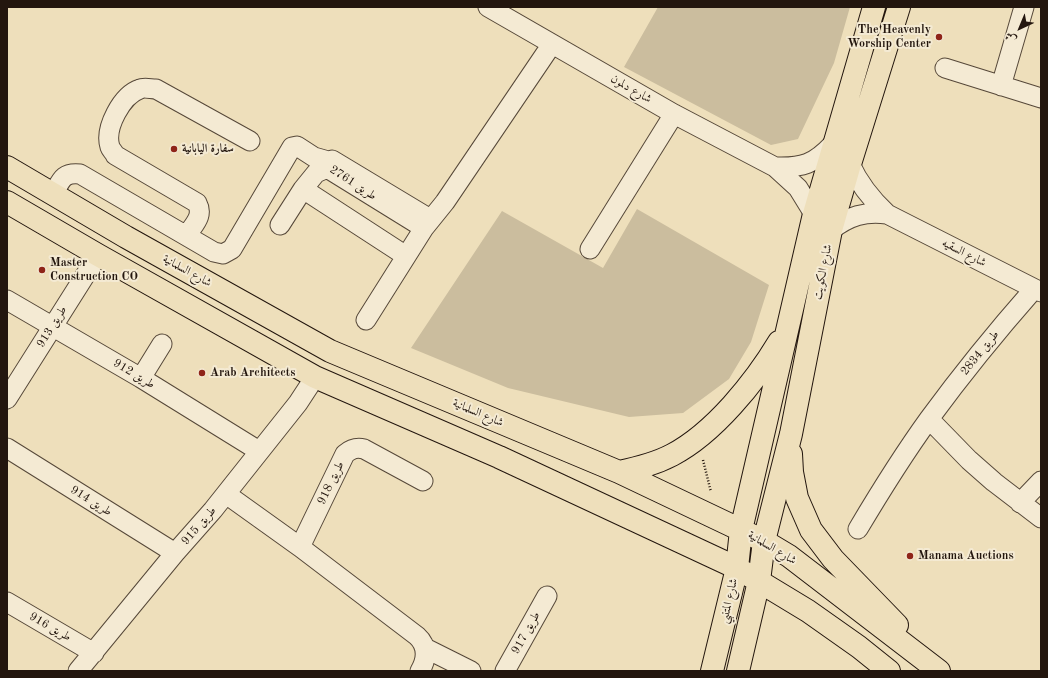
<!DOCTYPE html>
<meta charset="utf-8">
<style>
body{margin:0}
#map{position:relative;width:1048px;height:678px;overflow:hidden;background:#eedfbb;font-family:"Old Standard TT",Amiri,serif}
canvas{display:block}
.frame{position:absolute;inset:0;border:8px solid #23160e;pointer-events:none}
.north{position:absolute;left:1000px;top:8px;width:40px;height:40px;-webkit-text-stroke:3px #f4ead3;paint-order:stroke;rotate:224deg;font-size:11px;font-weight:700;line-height:16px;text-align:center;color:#23160e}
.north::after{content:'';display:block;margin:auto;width:14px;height:18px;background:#23160e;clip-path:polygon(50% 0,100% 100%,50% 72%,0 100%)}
</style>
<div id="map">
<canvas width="1048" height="678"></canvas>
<div class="frame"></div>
<div class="north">ش</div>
</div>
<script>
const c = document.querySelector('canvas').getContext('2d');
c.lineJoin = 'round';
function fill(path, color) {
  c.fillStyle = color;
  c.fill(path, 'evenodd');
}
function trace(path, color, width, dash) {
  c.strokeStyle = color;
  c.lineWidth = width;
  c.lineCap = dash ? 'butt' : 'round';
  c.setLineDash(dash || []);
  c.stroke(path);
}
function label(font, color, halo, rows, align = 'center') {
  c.font = font + ' "Old Standard TT",Amiri,serif';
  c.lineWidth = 4;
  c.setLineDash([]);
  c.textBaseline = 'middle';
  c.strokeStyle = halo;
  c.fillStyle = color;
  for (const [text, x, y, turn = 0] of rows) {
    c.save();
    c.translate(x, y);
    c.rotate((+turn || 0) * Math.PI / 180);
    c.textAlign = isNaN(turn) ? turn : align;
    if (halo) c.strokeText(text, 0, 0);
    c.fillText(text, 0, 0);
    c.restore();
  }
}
const green = new Path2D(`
 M658,7h192l-16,56 -36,76 -27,6 -147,-78z
 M637,209l132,76 -18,57 -22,37 -46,34 -54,4 -121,-29 -97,-40 91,-137 101,57z`);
const path = new Path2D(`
 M703,460l8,32`);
const minor = new Path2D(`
 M488,7l186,107 101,53 23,21 16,26
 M945,68l96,30
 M1001,86l23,-79
 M850,164c9,20 21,35 37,50l154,78
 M775,167c28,1 39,-3 58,-23
 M303,189l103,67
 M53,195c8,-14 9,-23 27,-21l134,78 9,2 9,-5 60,-102 5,-1 17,11 14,4
 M280,225l23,-36 13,-16 11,-5
 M424,228l-97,-60v-6l5,-2 98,59
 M831,230c18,-14 34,-19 56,-16
 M187,235c7,-11 17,-19 10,-32l-82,-48c-1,-3 -4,-5 -5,-8 -6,-19 12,-52 30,-58 4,-2 11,0 16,0l94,52
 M590,249l84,-135
 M7,300l134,78 118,73
 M366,320l58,-92 21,-26 107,-158
 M141,378l21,-34
 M7,399l91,-144
 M929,419l40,41 25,22 47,36
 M7,448l168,105
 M226,494l74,53 117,89c11,10 10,23 3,35
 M1020,503l21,-22
 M858,529c22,-37 45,-74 71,-110 33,-45 68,-88 105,-130
 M300,547l45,-93c6,-5 11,-7 19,-5l59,32
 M7,602l87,51
 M425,648l46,23
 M78,671l97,-118 38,-43 85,-107 17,-26
 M505,671l42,-75`);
const major = new Path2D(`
 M7,167l119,70 204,114 289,121 145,69 25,15 150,115
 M7,202l91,53 217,122 184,80 238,111 71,43 51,36 30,24
 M791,454l1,18 5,26 14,32 22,29 64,66
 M619,472c19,-4 36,-8 53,-17 42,-22 83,-73 107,-113
 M712,671l25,-103 4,-38 73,-316 60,-207
 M738,671l21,-90 5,-40 27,-107 40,-204 19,-66 49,-157`);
const markers = [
 [939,37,4,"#8f2418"],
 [174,149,4,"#8f2418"],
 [42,270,4,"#8f2418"],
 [202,373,4,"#8f2418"],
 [910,556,4,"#8f2418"]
];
const poiNames = [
 ["The Heavenly",931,30,"right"],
 ["Worship Center",931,44,"right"],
 ["سفارة اليابانية",182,149],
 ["Master",50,263],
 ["Construction CO",50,277],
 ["Arab Architects",210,373],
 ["Manama Auctions",918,556]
];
const streetNames = [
 ["شارع دلمون",631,89,30],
 ["طريق 2761",353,183,33],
 ["شارع السقيه",964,253,27],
 ["شارع السلمانية",187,271,29],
 ["شارع الكويت",823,272,-79],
 ["طريق 913",52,327,-58],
 ["طريق 2834",980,353,-51],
 ["طريق 912",134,374,31],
 ["شارع السلمانية",478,413,23],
 ["طريق 918",331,483,-64],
 ["طريق 914",91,501,32],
 ["طريق 915",199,526,-49],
 ["شارع السلمانية",772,548,31],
 ["شارع المتنبي",729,601,-77],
 ["طريق 916",50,627,30],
 ["طريق 917",526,633,-61]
];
fill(green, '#cbbd9e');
trace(minor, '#564839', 21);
trace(major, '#23160e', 24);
trace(path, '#23160e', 2.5, [1, 2]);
trace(minor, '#f4ead3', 19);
trace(major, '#eedfbb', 22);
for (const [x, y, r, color] of markers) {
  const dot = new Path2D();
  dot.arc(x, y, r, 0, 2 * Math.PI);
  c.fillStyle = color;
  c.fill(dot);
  trace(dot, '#f4ead3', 1.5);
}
label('bold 12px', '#23160e', '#f4ead3', poiNames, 'left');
label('12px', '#23160e', '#f4ead3', streetNames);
</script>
